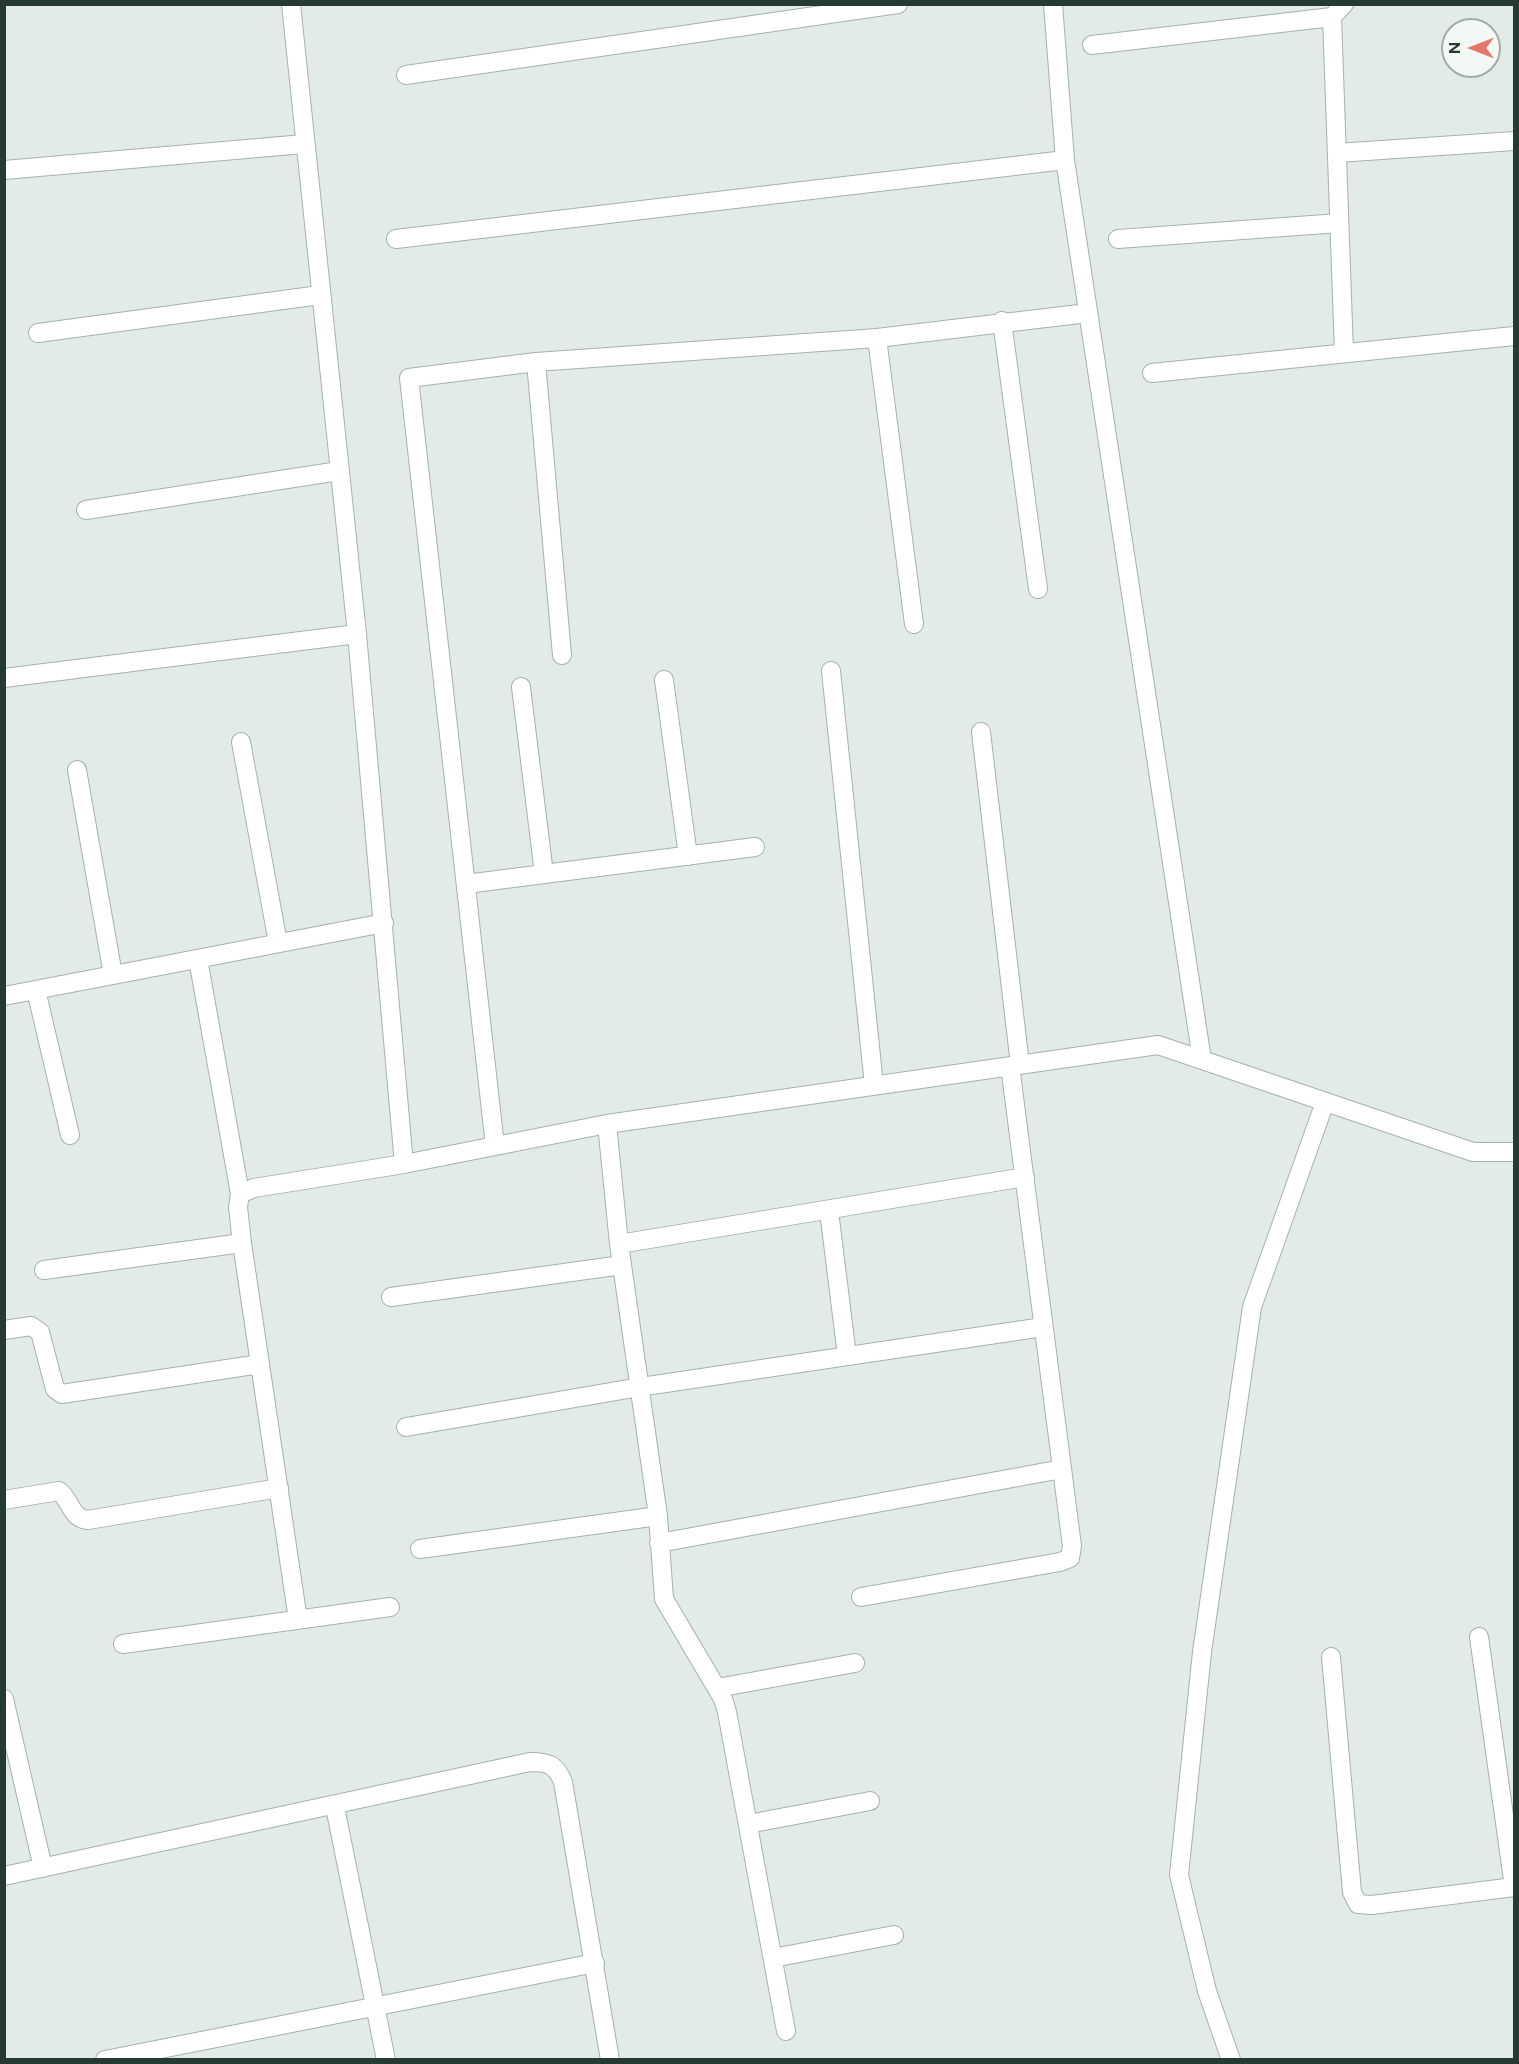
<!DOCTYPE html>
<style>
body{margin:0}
#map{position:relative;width:1519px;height:2064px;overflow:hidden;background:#e2ebe6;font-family:Figtree,sans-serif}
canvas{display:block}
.frame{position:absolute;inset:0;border:6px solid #243a32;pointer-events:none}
.north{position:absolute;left:1441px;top:18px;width:60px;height:60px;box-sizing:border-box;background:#f2f8f4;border:2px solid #a0aca6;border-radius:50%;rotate:270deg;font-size:16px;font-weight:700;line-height:24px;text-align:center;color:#243a32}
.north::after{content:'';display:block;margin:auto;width:21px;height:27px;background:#e47967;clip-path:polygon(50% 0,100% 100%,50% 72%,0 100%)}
</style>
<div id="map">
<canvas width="1519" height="2064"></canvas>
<div class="frame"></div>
<div class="north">N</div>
</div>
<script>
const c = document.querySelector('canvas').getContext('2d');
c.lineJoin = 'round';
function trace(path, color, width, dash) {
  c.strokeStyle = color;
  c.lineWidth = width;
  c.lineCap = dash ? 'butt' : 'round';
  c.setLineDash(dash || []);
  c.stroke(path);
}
const minor = new Path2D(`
 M291,4l66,630 47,530 203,-40 551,-79 315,107h41
 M1053,4l12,156 137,900
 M1344,4l-12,13 12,336
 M1092,45l240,-28
 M406,75l492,-71
 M1337,153l177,-12
 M4,170l300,-26
 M396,239l669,-79
 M1118,239l221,-16
 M1002,321l36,268
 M38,333l282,-38
 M877,338l37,286
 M536,362l26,293
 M1152,373l362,-37
 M86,510l253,-39
 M831,671l43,414
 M4,678l353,-44
 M664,680l24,176
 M521,687l23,187
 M981,732l39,333
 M241,742l37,201
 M77,770l36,205
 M466,884l289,-37
 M198,959l42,235
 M36,990l34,145
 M4,996l380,-73
 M607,1124l12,120 39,272 6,83 59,100 4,13 59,319
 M495,1146l-86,-768 127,-16 341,-24 211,-25
 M829,1211l18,145
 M619,1244l406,-67
 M44,1270l198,-27
 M391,1297l231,-32
 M4,1330l27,-4 9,6 15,57 7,5 198,-30
 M406,1427l234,-40 403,-60
 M4,1500l55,-9c12,9 12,28 29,29l191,-32
 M659,1543l403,-74
 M420,1549l238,-33
 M861,1597l199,-35 10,-4 2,-12 -62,-480
 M298,1620l-56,-377 -4,-36 2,-13 14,-6 150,-24
 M1479,1637l35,250
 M123,1644l267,-37
 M1331,1657l21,235 6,12 14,1 142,-18
 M717,1688l138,-25
 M4,1699l39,169
 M335,1807l51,253
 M748,1824l122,-23
 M4,1876l526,-114c19,0 26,3 33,20l47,278
 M773,1958l121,-23
 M105,2060l490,-97
 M1231,2060l-24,-69 -28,-116 23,-223 50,-345 73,-205`);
trace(minor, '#a5b2ac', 20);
trace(minor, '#fff', 18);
</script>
